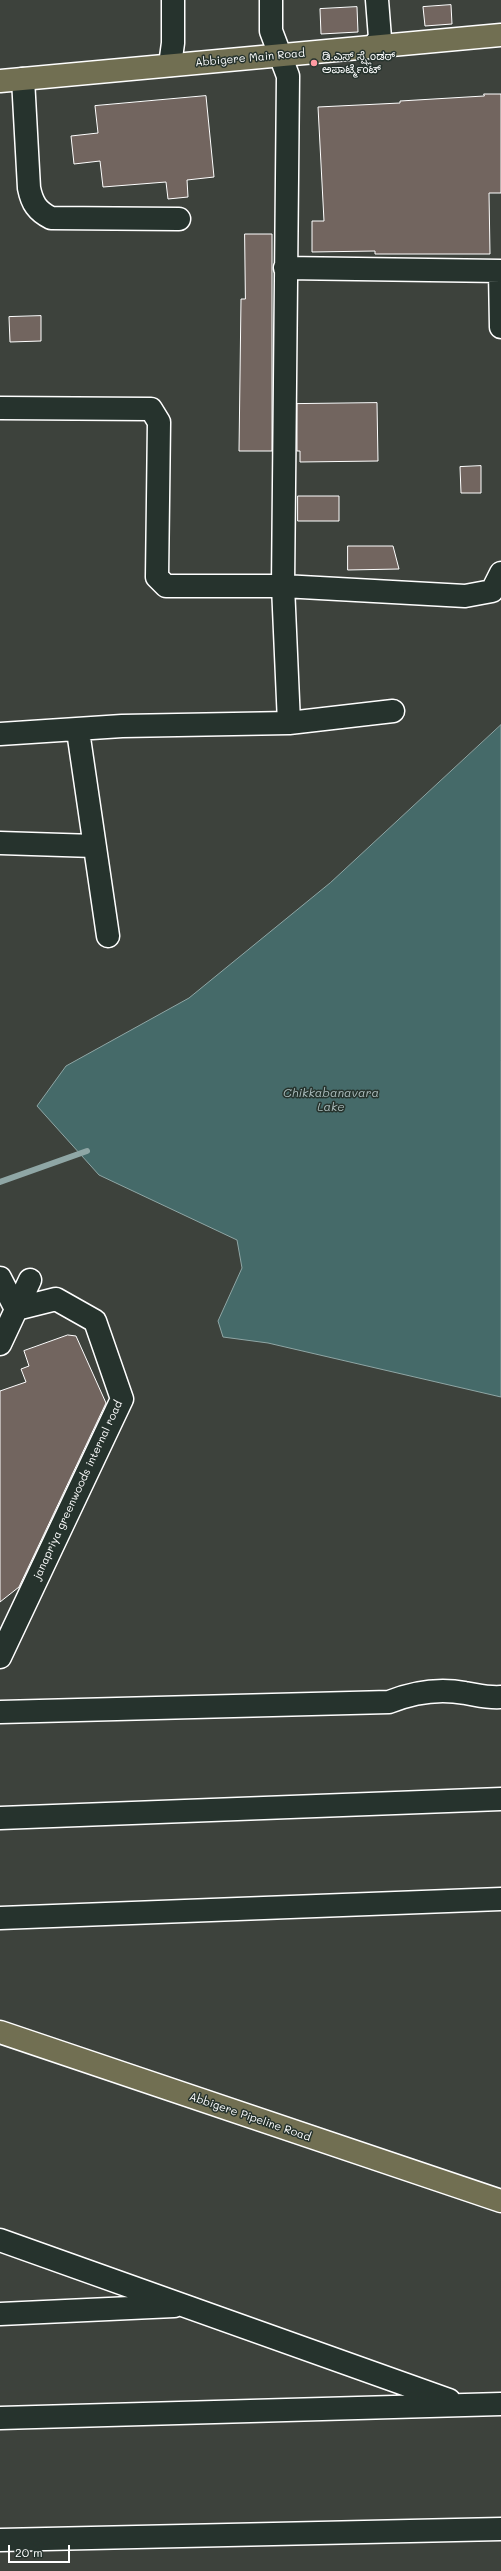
<!DOCTYPE html>
<meta charset="utf-8">
<style>
body{margin:0}
#map{position:relative;width:501px;height:2571px;overflow:hidden;background:#3d423c;font-family:Mali,sans-serif}
canvas{display:block}
.scale{position:absolute;left:8px;top:2545px;width:62px;height:18px;box-sizing:border-box;border:2px solid #fff;border-top:0;padding-left:5px;font-size:12px;line-height:14px;white-space:nowrap;color:#fff;-webkit-text-stroke:3px #26332d;paint-order:stroke}
</style>
<div id="map">
<canvas width="501" height="2571"></canvas>
<div class="scale">20 m</div>
</div>
<script>
const c = document.querySelector('canvas').getContext('2d');
c.lineJoin = 'round';
function fill(path, color) {
  c.fillStyle = color;
  c.fill(path, 'evenodd');
}
function trace(path, color, width, dash) {
  c.strokeStyle = color;
  c.lineWidth = width;
  c.lineCap = dash ? 'butt' : 'round';
  c.setLineDash(dash || []);
  c.stroke(path);
}
function label(font, color, halo, rows, align = 'center') {
  c.font = font + ' Mali,"Noto Sans Kannada",sans-serif';
  c.lineWidth = 3;
  c.setLineDash([]);
  c.textBaseline = 'middle';
  c.strokeStyle = halo;
  c.fillStyle = color;
  for (const [text, x, y, turn = 0] of rows) {
    c.save();
    c.translate(x, y);
    c.rotate((+turn || 0) * Math.PI / 180);
    c.textAlign = isNaN(turn) ? turn : align;
    if (halo) c.strokeText(text, 0, 0);
    c.fillText(text, 0, 0);
    c.restore();
  }
}
const water = new Path2D(`
 M501,725v672l-233,-54 -45,-6 -5,-16 24,-53 -5,-28 -138,-65 -62,-69 29,-40 123,-68 141,-115z`);
const stream = new Path2D(`
 M0,1182l87,-31`);
const building = new Path2D(`
 M451,5l1,19 -27,2 -2,-19z
 M357,7l1,25 -37,2 -1,-25z
 M484,94h17v99h-12l1,61h-115v-3l-63,1v-31h12l-6,-114 82,-4v-2l84,-5z
 M206,96l8,81 -27,3 1,17 -20,2 -2,-17 -63,5 -3,-26 -26,3 -3,-28 27,-3 -3,-27z
 M245,234h27v217h-33l2,-152h4z
 M41,316v25l-31,1 -1,-25z
 M377,403l1,58 -78,1v-11h-3v-47z
 M481,466v27h-20l-1,-26z
 M298,496h41v25h-41z
 M348,546h45l6,23 -51,1z
 M68,1335l8,1 30,67 -87,184 -19,15v-211l26,-9 -5,-13 8,-3 -5,-15z`);
const minor = new Path2D(`
 M373,47l7,-9 -3,-38
 M170,65l3,-22v-43
 M23,79l6,109c3,15 8,23 22,30l128,1
 M285,268l216,3
 M500,271l1,56
 M0,408l151,1 8,13 -2,155 9,9h117l5,-510 -17,-45v-31
 M289,723l-6,-137 182,10 27,-5 9,-18
 M78,731l30,205
 M0,734l122,-8 167,-3 104,-12
 M0,843l94,3
 M0,1278l16,31 40,-10 39,22 27,78 -122,258
 M0,1344l30,-64
 M0,1712l389,-10c25,-10 49,-14 76,-9 13,2 22,5 36,4
 M0,1818l501,-19
 M0,1918l501,-19
 M0,2240l449,160
 M0,2314l174,-8
 M0,2418l501,-14
 M0,2540l501,-11`);
const major = new Path2D(`
 M0,81l501,-46
 M0,2032l501,169`);
const markers = [
 [314,63,4,"#ff9aa2"]
];
const poiNames = [
 ["ಡಿ.ಎಸ್ ಸ್ಪ್ಲೆಂಡರ್",322,57],
 ["ಅಪಾರ್ಟ್ಮೆಂಟ್",322,70]
];
const streetNames = [
 ["Abbigere Main Road",250,58,-5],
 ["janapriya greenwoods internal road",78,1490,-65],
 ["Abbigere Pipeline Road",250,2117,19]
];
const waterNames = [
 ["Chikkabanavara",331,1093],
 ["Lake",331,1107]
];
fill(water, '#456a69');
trace(water, '#8fa6a5', 1);
trace(stream, '#8fa6a5', 6);
fill(building, '#72655f');
trace(building, '#fff', 1);
trace(minor, '#fff', 25);
trace(major, '#fff', 25);
trace(minor, '#26332d', 22);
trace(major, '#716f52', 22);
for (const [x, y, r, color] of markers) {
  const dot = new Path2D();
  dot.arc(x, y, r, 0, 2 * Math.PI);
  c.fillStyle = color;
  c.fill(dot);
  trace(dot, '#26332d', 1.5);
}
label('11px', '#fff', '#26332d', poiNames, 'left');
label('11px', '#fff', '#26332d', streetNames);
label('italic 12px', '#abbcbc', '#26332d', waterNames);
</script>
